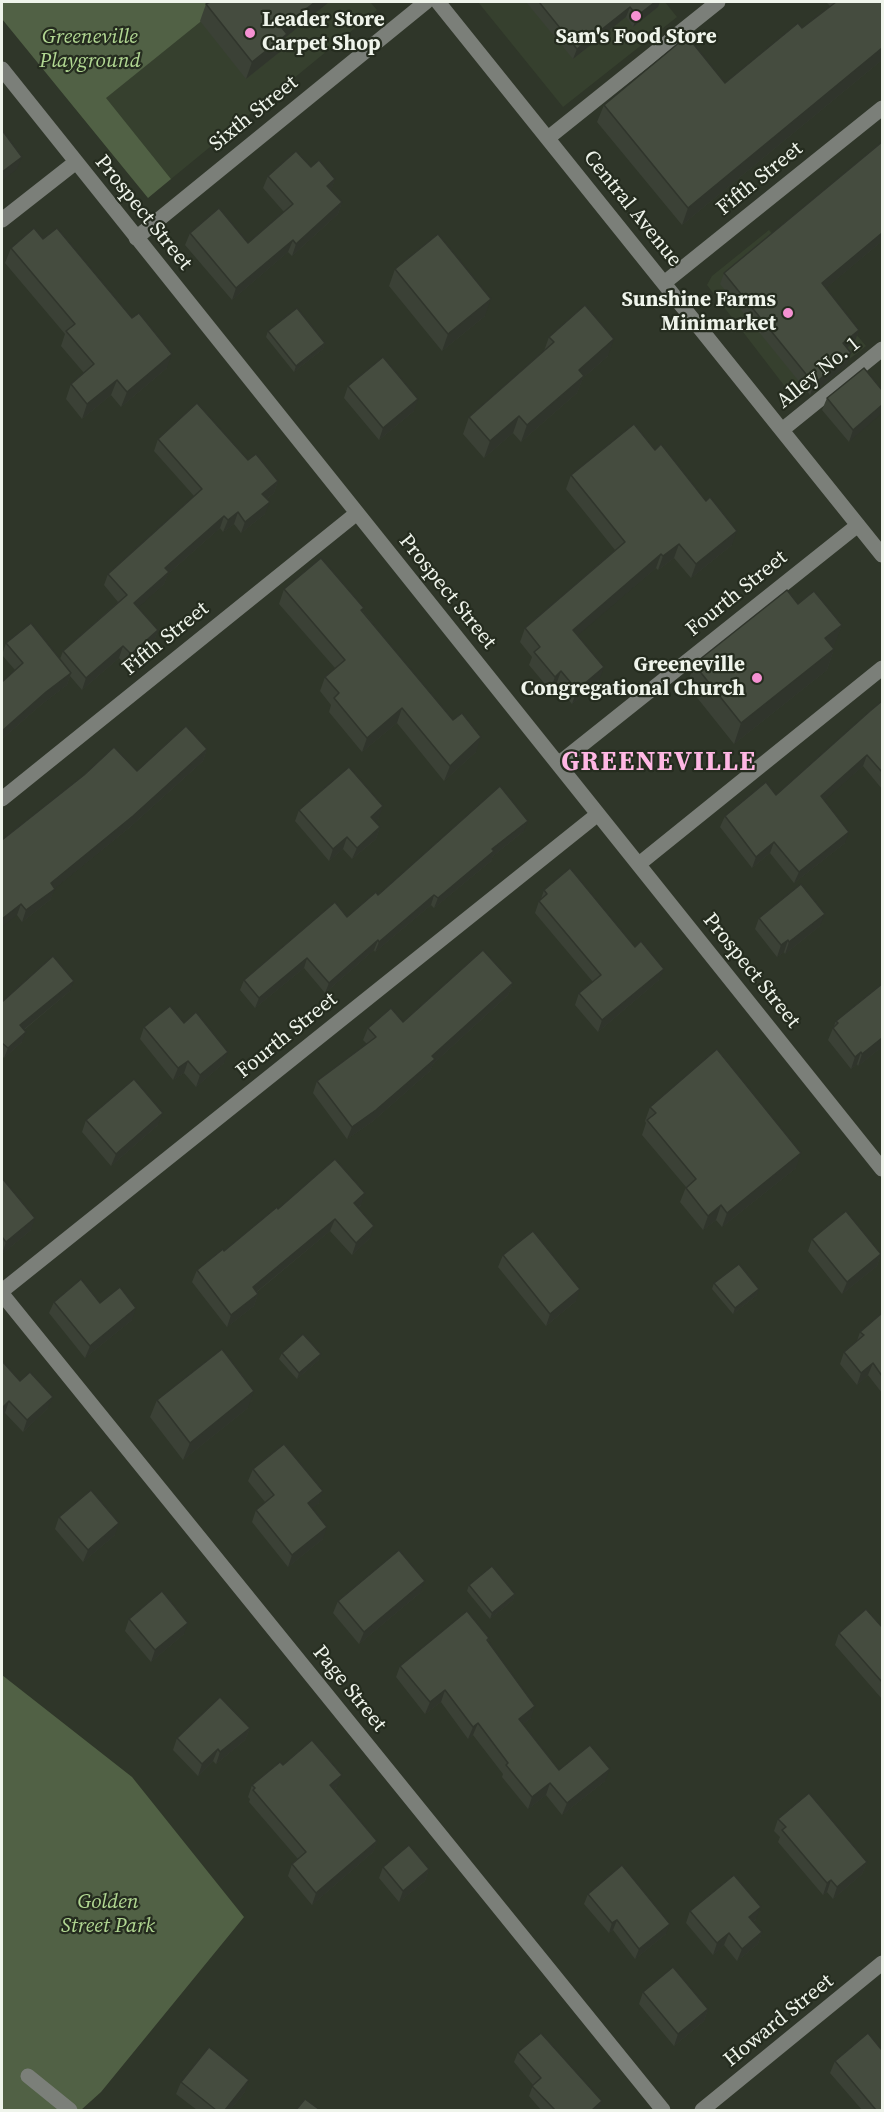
<!DOCTYPE html>
<style>
body{margin:0}
#map{position:relative;width:884px;height:2112px;overflow:hidden;background:#2f3629;font-family:"Source Serif 4",serif}
canvas{display:block}
.frame{position:absolute;inset:0;border:3px solid #eff4eb;pointer-events:none}
</style>
<div id="map">
<canvas width="884" height="2112"></canvas>
<div class="frame"></div>
</div>
<script>
const c = document.querySelector('canvas').getContext('2d');
c.lineJoin = 'round';
function fill(path, color) {
  c.fillStyle = color;
  c.fill(path, 'evenodd');
}
function trace(path, color, width, dash) {
  c.strokeStyle = color;
  c.lineWidth = width;
  c.lineCap = dash ? 'butt' : 'round';
  c.setLineDash(dash || []);
  c.stroke(path);
}
function label(font, color, halo, rows, align = 'center') {
  c.font = font + ' "Source Serif 4",serif';
  c.lineWidth = 4.5;
  c.setLineDash([]);
  c.textBaseline = 'middle';
  c.strokeStyle = halo;
  c.fillStyle = color;
  for (const [text, x, y, turn = 0] of rows) {
    c.save();
    c.translate(x, y);
    c.rotate((+turn || 0) * Math.PI / 180);
    c.textAlign = isNaN(turn) ? turn : align;
    if (halo) c.strokeText(text, 0, 0);
    c.fillText(text, 0, 0);
    c.restore();
  }
}
const built = new Path2D(`
 M225,2h145l7,8 -206,169 -66,-81z
 M478,2h187l12,15 -114,90z
 M769,230l97,116 -70,55 -89,-116 5,-9z`);
const green = new Path2D(`
 M2,2h223l-119,96 65,81 -23,19 -146,-179z
 M2,1675l130,102 112,140 -143,175 -20,18h-79z`);
const minor = new Path2D(`
 M438,2l444,553
 M2,69l880,1100
 M548,138l170,-136
 M2,220l74,-58
 M136,238l290,-236
 M664,283l218,-175
 M782,430l100,-81
 M558,764l300,-239
 M2,799l355,-286
 M639,864l243,-196
 M2,1291l596,-477
 M2,1294l661,816
 M28,2076l42,34
 M702,2110l180,-147`);
const wall = new Path2D(`
 M526,2h134l-2,5 -25,20 -7,-10 -53,42z
 M826,2h56v58l-200,165 -85,-103 7,-17 121,-22 77,-55 28,-22z
 M206,4l80,33 -5,14 -35,28 -46,-58z
 M882,142v99l-56,47 33,42 -4,11 -8,7v17l-37,30 -90,-111 4,-11z
 M311,167l24,12 -4,11 11,12 -4,12 -46,42 -4,-4 -56,48 -47,-55 5,-12 58,10 36,-31 -21,-24 5,-12z
 M43,239l124,129 -46,39 -10,-12 -29,24 -16,-20 5,-15 13,-11 -23,-27 4,-12 -60,-71 6,-15z
 M395,269l90,47 -43,35 -53,-65z
 M268,331l57,12 -2,6 -29,23 -28,-35z
 M549,337l59,19 -25,22 -6,15 -56,49 -8,-9 -29,25 -21,-24 6,-17 75,-66z
 M348,386l66,25 -35,29 -35,-42z
 M882,390l-33,52 -27,-32 5,-12z
 M158,439l90,21 30,21 -4,12 -7,6 -2,15 -24,19 -7,-9 -11,8 -3,-4 -52,46 -4,10 -26,23 20,23 -4,12 -28,24 -7,-8 -37,32 -12,-14 -3,9 -25,19 -40,35v-57l13,-12 -13,-15 4,-12 54,16 3,-8 55,-49 -14,-17 4,-11 86,-78 -40,-45z
 M571,475l161,70 -41,33 -17,-20 -16,12 -2,-2 -79,67 22,46 -27,23 -16,-19 -6,5 -21,-25 3,-8 -12,-15 5,-14 90,-78 -49,-61z
 M284,589l79,22 113,141 -32,29 -47,-58 -35,29 -33,-40 2,-7 -11,-14 5,-14 10,-9 -56,-64z
 M798,604l44,21 -9,22 1,2 -7,21 -93,74 -47,-59 7,-21z
 M882,701v88l-19,-23 -39,34 21,43 -51,40 -24,-30 -18,15 -32,-41 5,-11 51,-21z
 M207,749l-4,12 -74,67 -74,60 -5,12 -28,22 -5,-7 -15,-75 135,-69z
 M299,810l80,8 -4,3 5,6 -4,12 -24,20 -9,-10 -14,12 -34,-40z
 M524,831l-31,25 -2,5 -57,47 -3,-3 -56,47 -1,-2 -49,43 -21,-25 -49,40 -15,-18 4,-10 103,-63 31,-22z
 M544,890l115,90 -61,52 -23,-27 4,-12 14,-11 -58,-69 4,-12 2,-2z
 M759,918l61,8 -35,28 -1,-2 -7,5 -22,-28z
 M513,983l-5,12 -75,69 -3,7 -58,51 -25,17 -34,-46 4,-12 50,-37 -4,-4 5,-12 35,-6z
 M70,991l-46,39 -2,12 -18,16 -2,-2v-54z
 M836,1021l42,29 -20,16 -1,-2 -6,5 -23,-29z
 M184,1023l40,40 -28,24 -12,-14 -11,7 -33,-41 4,-12z
 M650,1107l146,61 -74,59 -6,-7 -13,10 -23,-28 6,-15 -44,-52 4,-12 -1,-2z
 M86,1120l72,5 -47,41 -29,-34z
 M2,1178l29,52 -29,24z
 M361,1205l-3,3 12,30 -18,17 -22,-24 -73,61 1,2 -4,12 -27,21 -35,-45 5,-12 27,-19 54,-42z
 M812,1239l69,15 -4,12 -35,28 -34,-43z
 M503,1255l73,46 -30,25 -48,-59z
 M714,1283l43,12 -24,19 -21,-25z
 M54,1302l46,1 32,17 -47,38 -36,-45z
 M882,1313v80l-14,-18 -11,10 -17,-21 4,-12 13,-11 3,-9z
 M282,1353l37,7 -22,19 -18,-20z
 M2,1361l18,20 28,27 -25,24 -18,-19z
 M157,1400l91,8 -65,52 -33,-43z
 M253,1469l66,34 -7,5 11,31 -35,28 -36,-45 4,-12 9,-8 -17,-21z
 M59,1517l56,18 -32,27 -28,-33z
 M469,1585l46,9 -2,6 -23,19 -23,-28z
 M420,1593l-61,51 -26,-31 5,-12z
 M129,1619l55,15 -33,28 -26,-31z
 M882,1627v72l-47,-54 4,-12z
 M489,1638l-1,4 43,76 -8,6 36,46 46,11 -43,34 -16,-20 -18,14 -26,-32 1,-3 -30,-39 -5,4 -27,-37 -16,12 -29,-37 4,-11z
 M250,1728l-5,12 -29,24 -3,-3 -15,15 -25,-26 4,-12z
 M283,1765l54,22 -3,3 43,51 -4,11 -61,53 -24,-29 4,-12 6,-5 -49,-57 1,-3 -2,-2 4,-12z
 M778,1819l89,43 -5,12 -29,25 -6,-7 -4,3 -45,-53 2,-5 -6,-6z
 M383,1867l46,2 -4,12 -26,21 -20,-24z
 M588,1894l78,40 -31,25 -22,-29 -4,3 -25,-29z
 M690,1911l66,8 -3,3 9,10 -4,12 -21,17 -13,-16 -11,10 -27,-32z
 M643,1992l65,17 -4,12 -30,25 -35,-42z
 M518,2052l81,58h-58l-12,-14 4,-11 -19,-23z
 M835,2061l47,49h-20l-32,-37z
 M181,2082l64,10 -15,18h-33l-21,-16z`);
const shadedWall = new Path2D(`
 M315,2h14l-43,35 -5,14 -35,28 6,-17 30,-34z
 M655,2h5l-2,5 -25,20 4,-11z
 M630,7l-4,10 -53,42 4,-10z
 M882,48v12l-200,165 6,-17z
 M22,157l-5,12 -15,12v-9z
 M335,179l-4,12 -4,-5z
 M342,202l-4,12 -46,42 4,-12z
 M882,233v8l-64,54 4,-12z
 M293,240l-5,12 -56,48 4,-12z
 M491,299l-6,17 -43,35 6,-17z
 M859,330l-4,11 -16,14 4,-12z
 M614,339l-6,17 -25,22 -6,15 -56,49 6,-17 52,-55z
 M325,343l-2,6 -29,23 2,-6z
 M851,353l-4,12 -37,30 4,-11z
 M172,354l-5,14 -46,39 6,-15z
 M117,380l-6,15 -29,24 5,-15z
 M418,399l-4,12 -35,29 4,-12z
 M882,405v8l-33,29 4,-12z
 M519,416l-6,17 -29,25 6,-17z
 M278,481l-4,12 -16,13 4,-12z
 M270,502l-5,12 -24,19 4,-11z
 M238,512l-4,12 -11,8 5,-12z
 M224,516l-4,12 -52,46 -4,10 -34,31 4,-12 31,-35z
 M737,531l-5,14 -41,33 5,-14z
 M679,544l-5,14 -16,12 5,-14z
 M661,554l-5,14 -88,76 5,-14z
 M842,625l-8,21 -16,13 7,-21z
 M158,630l-4,12 -28,24 5,-12z
 M123,646l-4,12 -37,32 4,-12z
 M834,649l-7,21 -93,74 7,-21z
 M604,667l-5,14 -27,23 5,-14z
 M561,671l-5,14 -6,5 5,-13z
 M71,673l-4,12 -25,19 -40,35v-8l44,-39z
 M402,708l-5,15 -35,29 5,-14z
 M481,737l-5,15 -32,29 6,-15z
 M207,749l-4,12 -74,67 -76,62 2,-1 -5,11 -28,22 4,-12 25,-27z
 M867,755l-4,11 -46,41 4,-11z
 M383,806l-4,12 -12,11 4,-12z
 M528,821l-4,10 -31,25 -2,5 -57,47 4,-10 54,-49z
 M380,827l-4,12 -24,20 5,-11z
 M849,832l-4,11 -51,40 5,-11z
 M347,837l-4,12 -14,12 4,-12z
 M774,842l-4,11 -18,15 4,-11z
 M434,895l-3,10 -56,47 4,-10z
 M21,904l-4,11 -15,12v-8z
 M825,914l-5,12 -35,28 4,-12z
 M378,940l-4,10 -49,43 4,-10z
 M788,940l-4,12 -7,5 4,-12z
 M307,958l-3,10 -49,40 4,-10z
 M664,969l-5,11 -61,52 4,-12z
 M74,981l-4,10 -54,45 4,-11z
 M513,983l-5,12 -75,69 -3,7 -58,51 -25,17 5,-12 80,-71z
 M26,1032l-4,10 -18,16 4,-10z
 M882,1038v12h-4l-20,16 4,-12z
 M228,1052l-4,11 -28,24 4,-12z
 M861,1052l-4,12 -6,5 4,-12z
 M188,1061l-4,12 -11,7 5,-12z
 M163,1113l-5,12 -47,41 5,-12z
 M801,1153l-5,15 -74,59 5,-14z
 M365,1193l-4,12 -11,10 4,-12z
 M721,1205l-5,15 -13,10 5,-14z
 M35,1218l-4,12 -29,24 4,-12z
 M335,1219l-5,12 -82,68 5,-12z
 M374,1226l-4,12 -18,17 4,-12z
 M881,1254l-4,12 -35,28 5,-12z
 M580,1289l-4,12 -30,25 4,-12z
 M759,1289l-2,6 -24,19 2,-6z
 M258,1294l-4,12 -27,21 4,-12z
 M136,1308l-4,12 -47,38 5,-12z
 M321,1354l-2,6 -22,19 2,-6z
 M873,1363l-5,12 -11,10 4,-12z
 M254,1391l-6,17 -65,52 7,-17z
 M53,1397l-5,11 -25,24 4,-12z
 M9,1401l-4,12 -3,3v-8z
 M323,1491l-4,12 -15,12 4,-12z
 M119,1523l-4,12 -32,27 5,-12z
 M327,1527l-4,12 -35,28 4,-12z
 M425,1581l-5,12 -61,51 5,-12z
 M515,1594l-2,6 -23,19 2,-6z
 M188,1623l-4,11 -33,28 4,-12z
 M445,1690l-4,12 -16,12 5,-12z
 M535,1706l-4,12 -17,13 5,-12z
 M478,1723l-5,12 -5,4 5,-12z
 M250,1728l-5,12 -29,24 4,-12z
 M218,1749l-5,12 -15,15 4,-12z
 M610,1769l-5,12 -43,34 5,-12z
 M342,1775l-5,12 -11,10 4,-12z
 M550,1783l-4,12 -18,14 4,-12z
 M377,1841l-4,11 -61,53 4,-12z
 M867,1862l-5,12 -29,25 4,-12z
 M429,1869l-4,12 -26,21 4,-11z
 M831,1880l-4,12 -4,3 4,-12z
 M761,1907l-5,12 -11,10 4,-12z
 M617,1920l-4,10 -4,3 3,-10z
 M670,1924l-4,10 -31,25 4,-10z
 M762,1932l-4,12 -21,17 5,-12z
 M729,1933l-5,12 -11,10 4,-12z
 M708,2009l-4,12 -30,25 4,-12z
 M249,2080l-4,12 -15,18h-5z
 M602,2101l-3,9h-7z`);
const building = new Path2D(`
 M210,2h105l-33,26 5,6 -35,28 -46,-58z
 M539,2h116l-18,14 -7,-9 -53,42z
 M836,2h46v46l-194,160 -84,-103 83,-69 38,47 73,-60 4,5z
 M2,130l20,27 -20,15z
 M882,142v91l-60,50 37,47 -16,13 8,10 -37,31 -90,-111z
 M296,151l15,16 8,-7 16,19 -8,7 15,16 -46,42 -3,-4 -57,48 -46,-55 29,-25 29,35 45,-39 -25,-28z
 M34,228l9,11 14,-11 75,90 7,-5 33,41 -45,38 -10,-12 -30,24 -16,-20 23,-20 -28,-33 9,-7 -64,-76z
 M438,234l53,65 -43,35 -53,-65z
 M585,305l29,34 -35,31 5,6 -57,49 -8,-9 -29,25 -21,-24 85,-75 -5,-5z
 M297,308l28,35 -29,23 -28,-35z
 M383,357l35,42 -35,29 -35,-42z
 M864,368l18,22v15l-29,25 -26,-32z
 M197,403l51,57 8,-6 22,27 -16,13 8,8 -25,20 -7,-10 -10,8 -4,-4 -59,52 4,4 -35,31 24,27 -27,24 -8,-8 -37,32 -23,-27 64,-56 -19,-21 94,-85 -44,-50z
 M634,424l21,26 6,-6 45,57 4,-4 27,34 -41,33 -17,-20 -16,12 -2,-2 -88,76 31,37 -27,23 -16,-19 -6,6 -21,-25 6,-5 -15,-19 100,-86 -54,-67z
 M321,558l43,50 -3,2 92,110 9,-7 19,24 -31,29 -48,-58 -35,30 -33,-40 5,-5 -14,-16 20,-17 -61,-71z
 M787,590l11,14 16,-13 28,34 -17,13 9,11 -93,74 -47,-59z
 M31,623l40,50 -25,19 -44,39v-49l21,-19 -17,-20z
 M882,701v71l-15,-17 -46,41 28,36 -50,40 -25,-30 -18,15 -31,-41 41,-34 10,13 94,-84z
 M186,726l21,23 -74,67 -82,67 4,6 -29,21 -5,-6 -19,15v-79l82,-65 30,-28 23,24z
 M349,767l34,39 -12,11 9,10 -23,21 -10,-11 -14,12 -34,-39z
 M500,786l28,35 -36,28 2,2 -56,47 -4,-3 -55,47 -1,-2 -49,43 -22,-25 -48,40 -15,-18 91,-78 12,15 29,-25 2,3z
 M570,868l65,79 6,-6 23,28 -62,51 -23,-27 22,-18 -62,-74 8,-7 -3,-4z
 M801,884l24,30 -36,28 -1,-2 -7,5 -22,-27z
 M483,950l30,33 -81,73 3,3 -59,51 -24,17 -35,-46 59,-44 -8,-9 23,-20 12,14z
 M53,956l21,25 -54,44 6,7 -18,16 -6,-5v1v-42z
 M882,984v54l-20,16 -1,-2 -6,5 -22,-29 5,-5 -2,-2z
 M170,1006l14,17 12,-11 32,40 -28,23 -12,-14 -10,7 -34,-41z
 M717,1049l84,104 -74,60 -6,-8 -13,11 -22,-28 10,-9 -49,-59 9,-7 -6,-6z
 M134,1079l29,34 -47,41 -30,-34z
 M335,1159l30,34 -11,10 20,23 -18,17 -21,-24 -82,68 5,7 -27,21 -34,-45 26,-21 1,2 53,-44 1,2z
 M2,1178l33,40 -29,24 -4,-5z
 M846,1211l35,43 -34,28 -35,-43z
 M533,1231l47,58 -30,25 -47,-59z
 M739,1264l20,25 -24,19 -21,-25z
 M81,1279l19,24 20,-16 16,21 -46,38 -36,-44z
 M882,1313v63l-9,-13 -12,10 -17,-21 20,-17 -4,-3z
 M303,1334l18,20 -22,19 -17,-20z
 M222,1349l32,42 -64,52 -33,-43z
 M2,1361l18,20 10,-9 23,25 -26,23 -18,-19 -7,7z
 M284,1444l39,47 -15,12 19,24 -35,28 -36,-45 18,-15 -21,-26z
 M91,1490l28,33 -31,27 -29,-33z
 M399,1550l26,31 -61,51 -26,-31z
 M492,1566l23,28 -23,19 -23,-28z
 M162,1591l26,32 -33,27 -26,-31z
 M866,1609l16,18v55l-43,-49z
 M467,1611l22,27 -2,2 48,66 -16,13 40,51 31,-25 20,24 -43,34 -17,-20 -18,14 -26,-32 2,-2 -30,-40 -5,4 -28,-37 -15,12 -30,-36z
 M220,1697l30,31 -30,24 -2,-3 -16,15 -25,-26z
 M312,1740l30,35 -12,10 47,56 -61,52 -24,-29 14,-12 -53,-62 2,-2 -3,-3 28,-23 3,3z
 M809,1793l58,69 -30,25 -6,-7 -4,3 -45,-53 4,-3 -8,-8z
 M409,1845l20,24 -26,22 -20,-24z
 M622,1865l48,59 -31,25 -22,-29 -5,3 -24,-29z
 M734,1875l27,32 -12,10 13,15 -20,17 -13,-16 -12,10 -27,-32z
 M673,1967l35,42 -30,25 -35,-42z
 M541,2033l61,68 -10,9h-37l-23,-24 9,-8 -23,-26z
 M868,2033l13,16 1,-1v62h-6l-41,-49z
 M209,2047l40,33 -24,30h-9l-35,-28z
 M305,2099l15,11h-24z`);
const markers = [
 [636,16,6,"#f591d2"],
 [250,33,6,"#f591d2"],
 [788,313,6,"#f591d2"],
 [757,678,6,"#f591d2"]
];
const poiNames = [
 ["Leader Store",262,21,"left"],
 ["Carpet Shop",262,45,"left"],
 ["Sam's Food Store",636,38,"center"],
 ["Sunshine Farms",776,301],
 ["Minimarket",776,325],
 ["Greeneville",745,666],
 ["Congregational Church",745,690]
];
const parkNames = [
 ["Greeneville",90,38],
 ["Playground",90,62],
 ["Golden",108,1903],
 ["Street Park",108,1927]
];
const streetNames = [
 ["Sixth Street",254,114,-39],
 ["Fifth Street",760,179,-39],
 ["Central Avenue",632,209,51],
 ["Prospect Street",143,213,51],
 ["Alley No. 1",819,373,-39],
 ["Prospect Street",447,592,51],
 ["Fourth Street",737,594,-39],
 ["Fifth Street",166,639,-39],
 ["Prospect Street",751,971,51],
 ["Fourth Street",287,1036,-39],
 ["Page Street",349,1689,51],
 ["Howard Street",779,2021,-39]
];
const districtNames = [
 ["GREENEVILLE",659,763]
];
fill(built, '#36402e');
fill(green, '#516145');
trace(minor, '#7b7f79', 15);
fill(wall, '#3b4136');
fill(shadedWall, '#30352c');
fill(building, '#454c3f');
trace(building, '#30352c', 1.5);
for (const [x, y, r, color] of markers) {
  const dot = new Path2D();
  dot.arc(x, y, r, 0, 2 * Math.PI);
  c.fillStyle = color;
  c.fill(dot);
  trace(dot, '#252c1f', 2);
}
label('bold 21px', '#eff4eb', '#252c1f', poiNames, 'right');
label('italic 21px', '#b1d792', '#252c1f', parkNames);
label('21px', '#eff4eb', '#252c1f', streetNames);
c.letterSpacing = '1.5px';
label('bold 27px', '#ffb7e4', '#252c1f', districtNames);
c.letterSpacing = '0px';
</script>
